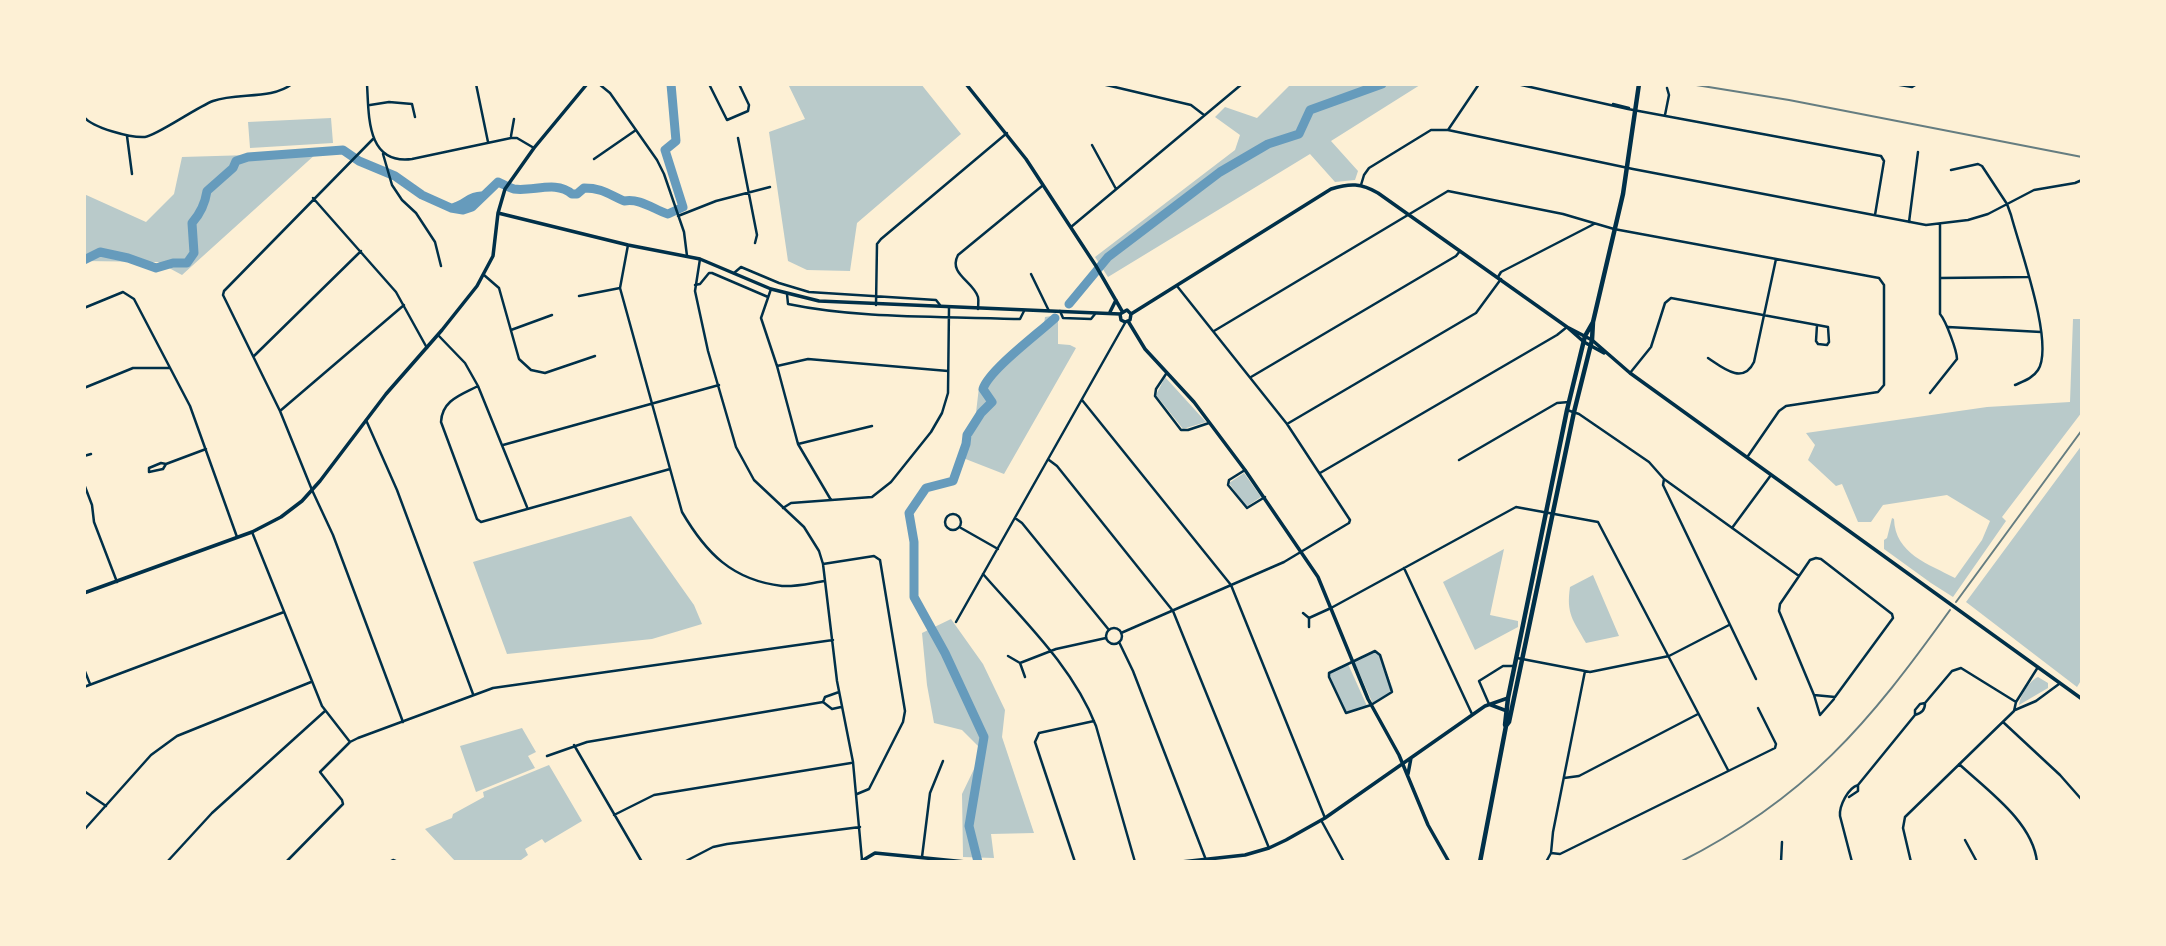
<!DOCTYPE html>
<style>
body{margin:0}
#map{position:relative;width:2166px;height:946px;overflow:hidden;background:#fdf0d5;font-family:"Archivo Narrow",sans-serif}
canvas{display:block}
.frame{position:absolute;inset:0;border:86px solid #fdf0d5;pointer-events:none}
</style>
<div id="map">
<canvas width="2166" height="946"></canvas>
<div class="frame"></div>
</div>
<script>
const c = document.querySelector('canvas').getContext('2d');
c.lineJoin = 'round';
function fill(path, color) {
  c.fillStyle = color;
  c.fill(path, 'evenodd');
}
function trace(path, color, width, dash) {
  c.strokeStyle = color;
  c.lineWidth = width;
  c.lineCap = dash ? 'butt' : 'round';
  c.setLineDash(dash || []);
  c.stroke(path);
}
const green = new Path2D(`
 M788,84h133l40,50 -104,89 -7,48 -43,-1 -19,-9 -19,-129 36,-13z
 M1291,84l129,1 -89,56 27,30 -3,9 -20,2 -25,-28 -202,123 -13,-20 140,-107 5,-15 -25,-18 10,-10 32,11z
 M331,118l2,25 -83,5 -2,-26z
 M317,153l-135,122 -24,-13 -74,-1v-67l62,28 28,-28 8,-37z
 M1058,315v29l12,1 6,3 -72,126 -41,-16 11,-28 5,-43 64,-56 2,-14z
 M2073,319h9v93l-80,105 4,4 -53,76 -22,-14 -47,-34v-9l3,-2 5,-20 2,1c1,35 35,45 61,59l27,-38 8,-19 -43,-26 -64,10 -12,17h-13l-16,-38 -6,2 -28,-26 7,-15 -9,-12 181,-26 83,-5z
 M1165,377l41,45 -23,7 -27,-34z
 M2082,445v234l-5,8 -111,-85z
 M1244,473l17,24 -15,10 -17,-24z
 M631,516l63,89 8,19 -50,15 -145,15 -34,-92z
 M1504,549l-14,66 28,6v6l-43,23 -32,-68z
 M1593,575l26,61 -33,7c-13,-23 -20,-29 -16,-56z
 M951,619l32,45 22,46 -3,27 32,96 -43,1 3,24 -31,-1 -1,-63 13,-27 4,-20 -17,-17 -28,-7 -7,-38 -5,-52z
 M1375,651l5,4 13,34 -1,3 -19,12 -19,-43z
 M1348,664l19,42 -21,7 -17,-36v-4z
 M2038,677l10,6v5l-29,17c1,-9 10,-24 19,-28z
 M522,728l14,24 -8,4 7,12 -59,24 -16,-46z
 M549,765l33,56 -37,22 -3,-4 -17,10 3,6 -7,5 1,2h-66l-31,-33 27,-11 1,-4 31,-17 -1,-5z`);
const river = new Path2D(`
 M455,207c10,-3 15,-11 26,-11
 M84,260l16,-8 28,6 28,10 17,-5h14l7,-10 -2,-30c9,-10 13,-19 15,-32l26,-23 3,-7 12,-4 95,-7 16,11 36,15 27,19 29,13 12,2 9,-3 26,-25c5,2 11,6 16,7 19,3 42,-9 58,5h5l7,-6c18,0 24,6 40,13 16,-3 29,8 44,13l15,-7 -18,-57 11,-9 -5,-57
 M1069,304l39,-47 112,-85 48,-28 31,-10 11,-24 72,-26
 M978,862l-9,-36 15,-89 -39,-84 -31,-56v-55l-5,-29 17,-25 27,-7 13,-37 1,-9 14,-22 11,-11 -9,-13c6,-19 56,-56 72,-71`);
const minor = new Path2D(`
 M367,84c2,31 -1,81 45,75l99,-21h6l17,10
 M476,84l12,58
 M599,84l11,9 47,67 7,14 20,58 3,24
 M709,84l18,36 21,-9 1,-6 -10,-21
 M1102,84l89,21 13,10
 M1517,84l111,25 253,47 3,5 -9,54
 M1894,84l18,3 5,-3
 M1613,104l16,4
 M370,105l19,-3 23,2 3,13
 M1665,115l4,-20 -2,-7
 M84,117c9,11 47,21 61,20 11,-1 52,-30 68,-36 24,-9 58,-1 79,-17
 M1448,130l185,39 293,56 42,-5 20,-6 46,-24 41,-7 7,-3
 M127,136l5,38
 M511,136l3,-17
 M738,138l19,97 -2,8
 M373,139l-149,152 -1,4 57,116 32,79 21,45 70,187
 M1092,145l24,44
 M383,154l9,31 10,15 14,13 19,29 6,24
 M594,159l42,-29
 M1951,170l27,-6 4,2 25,38 4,11c8,31 44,129 27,155 -5,8 -14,11 -23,15
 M1361,185l3,-10 5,-7 62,-38h17l31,-46
 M313,198l83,94 31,56
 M678,216l38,-15 54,-14
 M1909,222l9,-70
 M1071,227l171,-143
 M628,245l-8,43 62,224c24,41 50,68 100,74 14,1 29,-3 43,-5
 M700,259l-5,32 13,60 28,96 18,33 50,47 15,24 4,13 14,117 16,81 9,98
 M734,273l7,-6 38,16 30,9 127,8 4,5
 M1031,274l18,37
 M484,275l15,13 20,71 12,11 14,3 50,-17
 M1498,277l3,-5 93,-48
 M1941,278l87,-1
 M695,285l5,-1 9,-11h3l56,24
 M771,289l-10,29 16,48 21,78 33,56
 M787,294l1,10c72,15 152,12 226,15h6l4,-8
 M579,296l41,-8
 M876,305l1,-61 4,-5 126,-106
 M84,308l39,-16 11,7 56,107 47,131
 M978,309c0,-4 1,-8 0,-12 -5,-16 -30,-23 -20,-42l84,-69
 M1060,311l3,7 28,1 4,-5
 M1948,327l93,5
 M511,330l41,-15
 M1214,331l234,-140 115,23 51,15 265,49 5,7v100l-6,7 -92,14 -7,5 -31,45
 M438,335l27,28 13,23 49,121
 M254,356l107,-105
 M1708,358c15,10 35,27 46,4l22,-103
 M777,366l31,-7 140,12
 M1630,373l21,-26 14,-44 6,-5 157,29 1,15 -2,3 -9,-1 -2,-3 1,-16
 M1166,374l-10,15 -1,7 26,34h7l21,-7
 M1251,377l205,-121 4,-5
 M478,386c-17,9 -36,14 -37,36l36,97 4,3 189,-53
 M84,388l49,-20h37
 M1930,393l27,-34c0,-8 -11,-38 -17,-45v-89
 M1082,400l149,185 94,233
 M1567,410l12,4 70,48 15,17 135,97
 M280,411l124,-106
 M366,420l31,70 76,204
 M1287,424l189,-111 25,-34
 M798,444l74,-18
 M503,445l216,-60
 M84,456l7,-2
 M1049,460l8,6 116,145 96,237
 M1459,460l98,-57 12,-1
 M166,464l-5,-1 -12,5v4l14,-3 3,-5 40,-15
 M1245,470l-16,10 -1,5 19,23 18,-11
 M1320,473l237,-138 10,-8
 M1664,479l-1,6 93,194
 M84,484l8,21 2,17 23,60
 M783,508l8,-5 81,-6 19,-15 40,-50 11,-19 6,-20 1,-85
 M945 522a8 8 0 1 1 16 0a8 8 0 1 1-16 0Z
 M1015,518l7,5 87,107
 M961,528l37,21
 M1732,528l39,-53
 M252,532l70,174 28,36
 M1816,558l5,1 71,55 1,4 -58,79 -21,-2 -35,-84 1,-7 30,-44z
 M823,564l51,-8 6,4 25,151 -2,11 -34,67 -12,5
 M1404,568l68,146
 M983,574c41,47 90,93 113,152l39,136
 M1303,613l6,5 22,-10 185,-101 82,15 130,248
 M1309,618v9
 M956,622l169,-299
 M1106 636a8 8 0 1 1 16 0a8 8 0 1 1-16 0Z
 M1121,633l163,-71 65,-39 1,-3 -63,-96 -110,-138
 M1119,642l14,29 73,189
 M1375,651l5,4 12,37 -21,13 -25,8 -17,-36v-4z
 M1008,656l12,7 5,14
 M1517,658l73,14 79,-16 60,-31
 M1020,663l36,-14 50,-11
 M84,669l6,15
 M84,687l200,-75
 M1814,695l6,20 14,-16
 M823,702l9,7 9,-2
 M1489,704l-10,-23 24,-15h12
 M2015,710l21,-9 23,-17
 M1915,715c7,-2 10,-5 10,-12
 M2003,722l57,53 22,25
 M574,745l68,117
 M547,756l40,-14 236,-40 2,-5 14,-5
 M1959,764c28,26 74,58 78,98
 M1564,778l15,-2 119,-62
 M84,791l22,15
 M1849,797l9,-6v-6
 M614,815l40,-20 197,-32
 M1321,820l23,42
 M84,830l67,-75 26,-19 134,-54
 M1965,840l12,22
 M1551,853l2,-21 32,-161
 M922,857l8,-64 13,-32
 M167,862l45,-49 113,-102
 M286,862l57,-58 -1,-4 -22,-28 30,-30 8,-4 135,-50 340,-48
 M389,862l4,-2 5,2
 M684,862l29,-15 14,-3 133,-17
 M1075,862l-40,-120 4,-9 55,-12
 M1546,862l5,-9 9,1 215,-106 1,-4 -18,-36
 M1781,862l1,-20
 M1852,862l-12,-46c-1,-10 8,-28 18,-31l57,-70v-5l5,-6 5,-1 27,-32 9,-3 55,34
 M1911,862l-8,-34 2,-11 109,-106 2,-9 22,-35`);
const tertiary = new Path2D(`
 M966,84l60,75 70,107 26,45
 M498,213l130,32 72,14 71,30 48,12 301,13 7,-4 4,4
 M1110,312l6,-12
 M1120,314l1,6 4,2 5,-2 1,-6
 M1131,314l200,-125c19,-6 30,-6 47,4l189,134 17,15 20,11
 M1128,321l17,28 49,53 51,68 73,107 50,122 31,56 29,70 21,37
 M1567,327l25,13 38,33 452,326
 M84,593l168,-61 29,-15 21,-16 18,-20 66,-87 56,-64 35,-44 16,-30 5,-43 7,-24 29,-41 53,-64
 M1491,705l16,6
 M1408,774l3,-16
 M860,862l15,-9 91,9
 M1181,862l64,-7 24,-7 17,-8 39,-22 160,-112 23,-8`);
const primary = new Path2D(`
 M1505,725l3,-27 59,-288 18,-74 8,-14
 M1480,862l26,-136 3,-4 65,-310 18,-72 1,-18 30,-128 16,-110`);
const rail = new Path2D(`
 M1690,84l99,16 293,57
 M1956,602l126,-172
 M1680,862c127,-64 189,-139 270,-252`);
fill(green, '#b9caca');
trace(river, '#669bbc', 9);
trace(minor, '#003049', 2.5);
trace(tertiary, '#003049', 3.5);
trace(primary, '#003049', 4.5);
trace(rail, '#657d81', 2);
</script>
